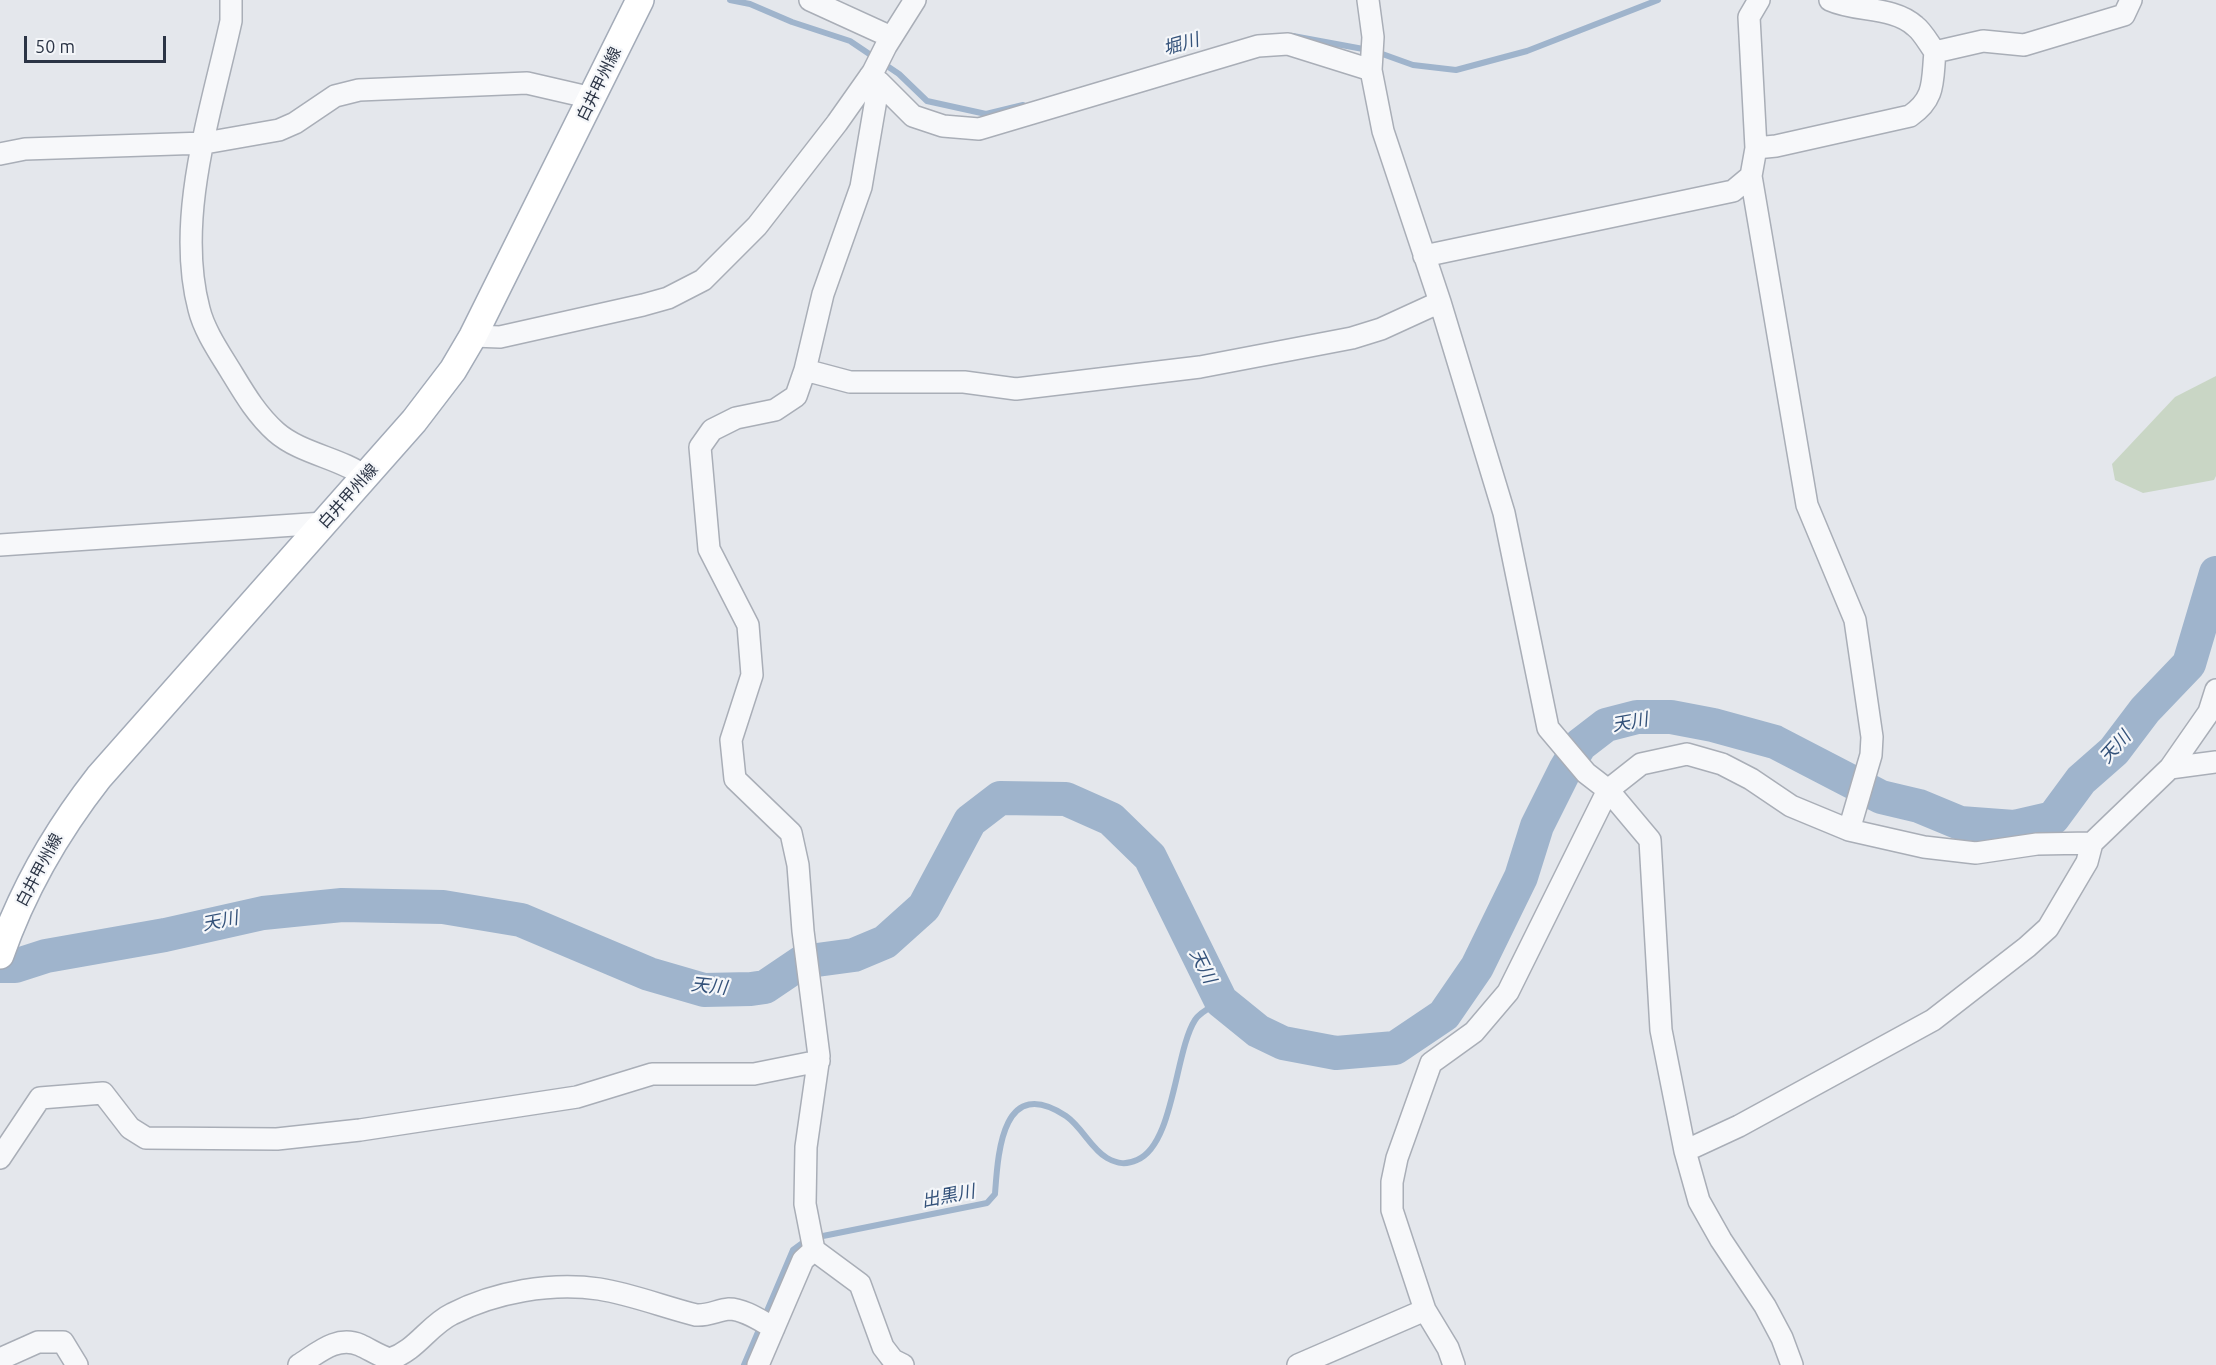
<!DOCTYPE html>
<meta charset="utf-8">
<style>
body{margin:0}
#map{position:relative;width:2216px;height:1365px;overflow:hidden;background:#e4e7ec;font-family:Ubuntu,sans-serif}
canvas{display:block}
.scale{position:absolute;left:24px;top:36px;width:142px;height:27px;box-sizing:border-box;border:3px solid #2b3445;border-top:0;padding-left:8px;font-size:18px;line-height:21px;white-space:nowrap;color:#2b3445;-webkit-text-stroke:4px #f4f6f9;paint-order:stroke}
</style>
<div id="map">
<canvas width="2216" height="1365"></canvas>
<div class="scale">50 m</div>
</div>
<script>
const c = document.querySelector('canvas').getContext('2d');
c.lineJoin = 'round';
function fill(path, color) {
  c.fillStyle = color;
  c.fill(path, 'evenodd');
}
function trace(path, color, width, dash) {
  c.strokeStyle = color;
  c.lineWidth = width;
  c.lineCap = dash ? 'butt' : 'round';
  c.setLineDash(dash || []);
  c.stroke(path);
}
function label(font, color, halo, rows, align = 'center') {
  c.font = font + ' Ubuntu,"Noto Sans JP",sans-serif';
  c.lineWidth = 4.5;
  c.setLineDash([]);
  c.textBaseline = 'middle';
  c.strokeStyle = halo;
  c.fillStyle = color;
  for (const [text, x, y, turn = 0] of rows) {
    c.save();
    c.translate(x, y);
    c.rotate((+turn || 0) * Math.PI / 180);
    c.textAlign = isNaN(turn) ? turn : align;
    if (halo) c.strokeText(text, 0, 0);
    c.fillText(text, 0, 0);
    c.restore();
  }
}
const green = new Path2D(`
 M2216,376v100l-2,4 -71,13 -28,-13 -3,-16 63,-67z`);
const stream = new Path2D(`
 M730,0l20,4 42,18 58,19 49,33 28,27 59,13 37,-9
 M1293,36l81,15 39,14 43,5 71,-19 131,-51
 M744,1365l49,-115 15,-11 179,-36 8,-9c3,-41 7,-120 71,-78 16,11 25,33 41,42 11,6 19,7 30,2 37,-15 38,-109 58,-140 5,-8 18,-14 26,-19`);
const river = new Path2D(`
 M0,966h15l31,-10 119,-21 98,-22 79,-8 101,2 78,13 128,54 55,16 47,-1 14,-2 37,-25 52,-7 31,-13 39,-35 46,-86 30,-23 66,1 45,20 39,38 71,144 37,30 25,12 53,10 59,-5 49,-33 33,-48 44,-90 16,-51 28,-56 15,-25 26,-20 31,-8h34l42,8 62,17 106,55 38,9 41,17 54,4 39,-9 28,-38 33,-29 31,-41 44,-46 27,-91`);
const minor = new Path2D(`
 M231,0v21c-20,91 -56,197 -32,288 5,21 20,43 31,61 14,23 26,44 46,62 25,22 65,26 90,45
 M810,0l81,37
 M1368,0l5,37 -2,33 12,61 57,171 64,211 44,215 38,45 22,17 42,50 11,190 24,121 14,50 22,39 44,66 17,32 10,27
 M1759,0l-10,17 7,131 -5,28 56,329 48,115 17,117 -1,18 -22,75
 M1935,52l48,-11 41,4 100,-30 7,-15
 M870,76l9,6 -18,105 -38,107 -18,76 -9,26 -21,14 -39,8 -24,12 -12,17 9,102 39,76 4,50 -21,65 4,39 56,54 7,32 5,66 16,125 -13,91 -1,57 9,46 46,34 23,63 10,13 10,5
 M879,82l34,34 30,10 36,3 279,-83 30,-2 83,26
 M1756,148l20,-2 134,-30c26,-18 22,-35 25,-64 -6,-8 -12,-20 -20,-26 -22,-20 -59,-14 -85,-26
 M0,154l25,-5 180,-6 74,-13 16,-7 40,-27 24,-6 168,-7 65,15
 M1424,256l309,-65 18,-15
 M473,336l27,1 143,-32 25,-7 35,-18 54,-54 80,-103 36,-51 13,-26 29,-46
 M805,370l45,12h114l52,7 184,-22 152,-29 29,-9 59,-27
 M0,545l324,-22
 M2170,768l46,-6
 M1685,1151l54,-25 194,-106 94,-73 21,-19 39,-66 5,-19 78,-75 39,-56 7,-22
 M0,1158l40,-60 63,-5 27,35 16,10 131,1 83,-9 217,-33 75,-23h102l65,-13
 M0,1359l38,-17h25l14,23
 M299,1365c19,-12 38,-30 61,-20 11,5 19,11 30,14 26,-8 39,-34 62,-45 43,-22 99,-32 147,-25 32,5 65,18 97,26 12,1 22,-5 33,-6 15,0 32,12 45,19
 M758,1365l45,-105 11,-10
 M1298,1365l127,-55
 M1454,1365l-6,-17 -23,-38 -33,-100v-28l5,-24 34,-95 43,-31 34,-40 100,-202 33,-26 46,-10 35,10 29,15 40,27 58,24 75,17 52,6 61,-9 55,-1`);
const major = new Path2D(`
 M0,955c23,-66 56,-123 99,-178l315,-356 39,-51 20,-34 167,-336`);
const streetNames = [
 ["白井甲州線",599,84,-64],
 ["白井甲州線",348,496,-48],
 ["白井甲州線",39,870,-62]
];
const waterNames = [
 ["堀川",1181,44,-16],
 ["天川",1630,722,-10],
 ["天川",2115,747,-48],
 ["天川",220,921,-11],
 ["天川",1203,966,64],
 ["天川",709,986,6],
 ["出黒川",948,1196,-11]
];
fill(green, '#c9d6c5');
trace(stream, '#9fb4cc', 6);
trace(river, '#9fb4cc', 34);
trace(minor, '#a9aeb7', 24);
trace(major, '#a3abb8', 30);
trace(minor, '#f7f8fa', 21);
trace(major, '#fff', 27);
label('16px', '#2b3445', '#f4f6f9', streetNames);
label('italic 18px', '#34527a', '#f4f6f9', waterNames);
</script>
